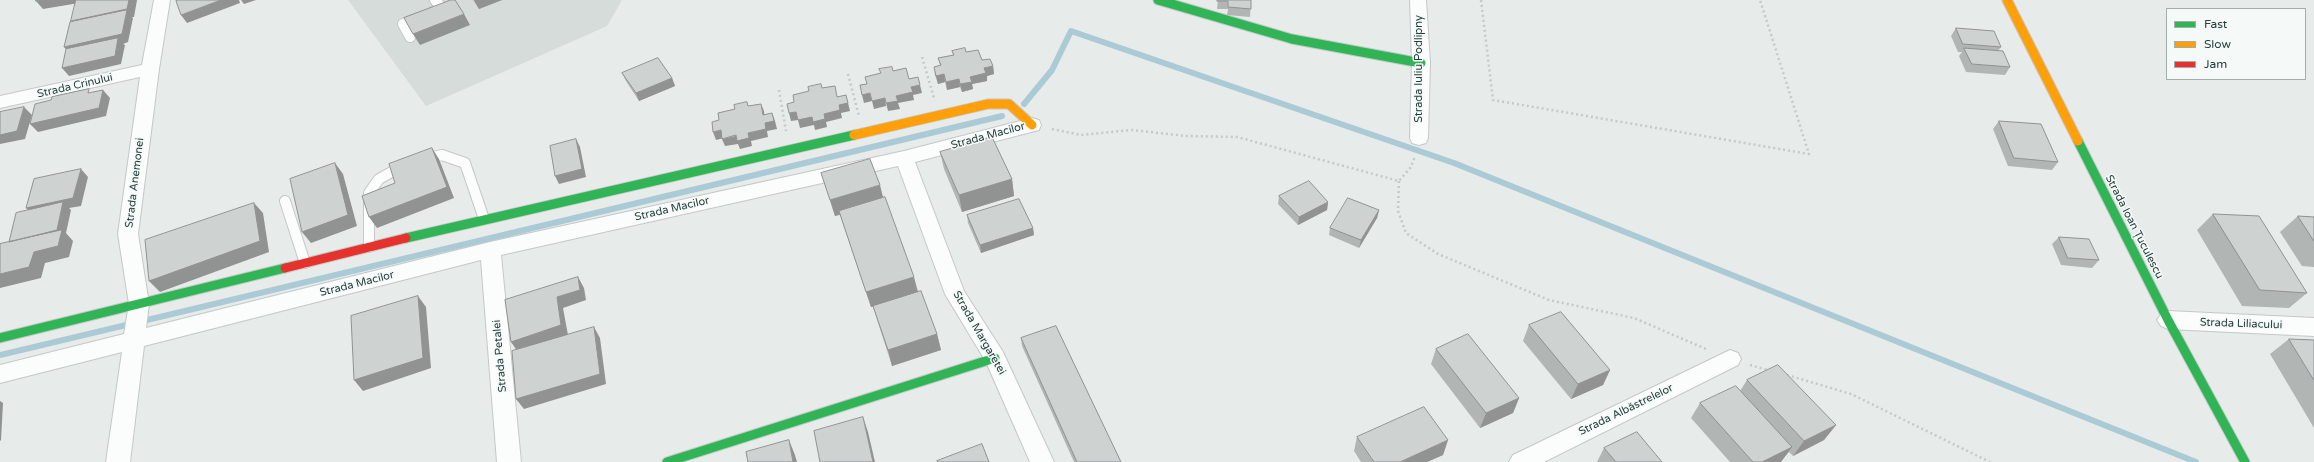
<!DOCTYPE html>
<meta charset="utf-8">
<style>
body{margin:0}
#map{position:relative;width:2314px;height:462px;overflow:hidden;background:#e7ebea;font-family:"Varela Round",sans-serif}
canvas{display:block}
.legend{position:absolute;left:2166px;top:8px;width:140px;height:72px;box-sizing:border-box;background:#f5faf8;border:1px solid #a2afac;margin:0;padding:5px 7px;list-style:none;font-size:12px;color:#253e3b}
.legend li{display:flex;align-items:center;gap:8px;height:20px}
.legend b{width:20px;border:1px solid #a2afac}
</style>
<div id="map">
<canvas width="2314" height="462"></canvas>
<ul class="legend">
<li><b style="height:5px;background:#30b455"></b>Fast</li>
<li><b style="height:5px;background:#ff9f0a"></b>Slow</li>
<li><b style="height:5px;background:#e5322d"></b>Jam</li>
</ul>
</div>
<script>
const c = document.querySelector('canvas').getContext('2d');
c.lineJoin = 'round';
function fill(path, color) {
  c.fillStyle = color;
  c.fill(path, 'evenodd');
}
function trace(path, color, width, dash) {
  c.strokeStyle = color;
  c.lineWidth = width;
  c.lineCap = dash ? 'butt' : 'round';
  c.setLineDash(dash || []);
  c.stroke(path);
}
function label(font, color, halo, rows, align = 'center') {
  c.font = font + ' "Varela Round",sans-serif';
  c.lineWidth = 3;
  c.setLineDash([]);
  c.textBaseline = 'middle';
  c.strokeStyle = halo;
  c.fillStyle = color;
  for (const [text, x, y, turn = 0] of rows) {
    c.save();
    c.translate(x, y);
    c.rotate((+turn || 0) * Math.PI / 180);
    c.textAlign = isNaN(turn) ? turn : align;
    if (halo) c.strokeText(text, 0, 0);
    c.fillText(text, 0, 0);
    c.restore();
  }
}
const built = new Path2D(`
 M348,0h274l-15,26 -181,80z`);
const stream = new Path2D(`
 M1024,104l28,-34 19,-39 383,132 742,299
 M0,355l1002,-239`);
const path = new Path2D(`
 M1481,0l12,100 316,54 -49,-154
 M922,57l12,41
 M848,74l11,42
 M779,90l7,41
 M1052,129l29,6 51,-5 54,6 51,1 162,44 12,-14 4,-11
 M1399,181l-1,30 8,22 32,21 111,46 85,18 72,31
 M1750,365l21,6
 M1787,375l64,19 139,68`);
const lane = new Path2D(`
 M433,12l9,-4 -7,-8
 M410,37l-7,-13 15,-6
 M424,159l18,-4 23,8 19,56
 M285,201l20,62
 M369,247v-54l10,-14 25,-14`);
const street = new Path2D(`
 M154,0h16l-11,69 -21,165 11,70 -3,24 344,-86 414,-91 128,-33 7,2 2,5 -2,5 -124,32 49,129 39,61 51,110h-24l-44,-100 -41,-68 -47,-128 -397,89 20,207h-24l-16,-202 -337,86 -14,116h-24l16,-110 -122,31v-18l124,-31 5,-30 -11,-70 22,-157 -140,31v-12l142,-31z
 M1410,0h16l4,63 -2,75 -2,5 -7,2 -7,-2 -2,-5 2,-75z
 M2168,311l146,7v18l-146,-7 -7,-3 -4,-6 4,-6z
 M1730,350l8,3 3,6 -3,6 -194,97h-35l4,-7z`);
const fast = new Path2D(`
 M1158,0l134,39 129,24
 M2078,141l90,179 77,142
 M406,238l448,-103
 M0,338l285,-70
 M667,462l328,-104`);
const slow = new Path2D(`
 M2007,0l71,141
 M854,135l134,-31h21l23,21`);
const jam = new Path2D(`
 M285,268l121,-30`);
const wall = new Path2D(`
 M473,0h29l-23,9z
 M1218,0h33l-1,17 -23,-2 1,-6h-11z
 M1956,28l45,19 -3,4 12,16 -5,8 -39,-3 -7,-16 3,-4h-4l-7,-16z
 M952,51l14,1 27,14 1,8 -7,2v5l-15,3 1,5 -11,3 -2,-5 -13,3 -2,-8 -7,2 -3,-9 -1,-8 6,-2 -2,-7 15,-3z
 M622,73l50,5 3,8 -36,15 -13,-20z
 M1999,121l59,41 -6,8 -44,-4 -15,-37z
 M940,152l72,27 2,17 -52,16 -18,-43z
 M821,173l62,25 35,94 19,42 4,16 -49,16 -19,-59h-2l-31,-92 -5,1z
 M1279,196l49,6 -1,8 -29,15 -20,-21z
 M1379,210l-2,8 -18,30 -30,-13 1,-7z
 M2213,214l94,79 -18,15 -47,-2 -45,-76z
 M967,215l66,13 1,7 -53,18 -13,-30z
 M2298,216l16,1v50l-12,-1 -22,-34z
 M2059,237l40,23 -7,8 -31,-3 -9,-21z
 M1529,325l81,45 -7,15 -32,14 -48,-58z
 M1021,338l100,124h-47l-52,-116z
 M2289,339l25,1v88l-44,-74z
 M1436,349l83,49 -6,15 -33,15 -49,-64z
 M1747,380l89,45 -12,15 -31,16 -4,-4 -9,10h-50l-39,-44 9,-15 40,-12z
 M1357,437l91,3 -5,15 -16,7h-66l-7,-11z
 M1604,448l58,14h-65z`);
const shadedWall = new Path2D(`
 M44,0h53l-54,9 -7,-8z
 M129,0h8l-3,17h-2l1,1 -5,24 -5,2 2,1 -4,19 -52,12 -7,-8 9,-13 -7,-8 14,-18 -7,-8z
 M221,0h18l1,3 -53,20 -6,-8z
 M241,0h15l-12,4z
 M474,0h28l-23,9z
 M464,14l6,11 -50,20 -7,-11z
 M993,66l1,8 -7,2v5l-15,3 1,5 -11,3 -2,-8 10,-7 14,-9z
 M944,74l1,8 -7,2 -2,-8z
 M672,78l3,8 -36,15 -3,-8z
 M959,79l1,8 -13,3 -1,-8z
 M920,85l2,8 -9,2 1,5 -16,3 2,6 -12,2 -2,-8 10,-7 15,-9z
 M103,90l7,8 -4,18 -68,16 -8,-8z
 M870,93l2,8 -8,2 -2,-8z
 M846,95l4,16 -9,2 1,5 -16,4 1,5 -12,3 -1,-5 -14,3 -2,-8 -7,1 -2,-8 7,-1 28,2 15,-9z
 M885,98l1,8 -12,3 -2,-8z
 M761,104l3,7 1,12 -2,-8z
 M24,107l8,8 -7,24 -25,5v-9z
 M772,113l3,8 2,8 -10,2 1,6 -17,4 1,5 -12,3 -2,-5 -13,2 -3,-7 26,-6 17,-10z
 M721,130l3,8 -8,2 -3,-8z
 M576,139l4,8 6,30 -27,7 -4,-8z
 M432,148l7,11 15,39 -77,30 -8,-11z
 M335,163l8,11 14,52 -46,17 -9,-11z
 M81,169l7,8 -7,29 -12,2 2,2 -5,23 7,8 -4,16 -24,6 -4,15 -41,10v-14l34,-58 -8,-8z
 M1012,179l2,17 -52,16 -3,-17z
 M880,185l4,16 -49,15 -5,-16z
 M1328,202l-1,8 -29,15 1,-8z
 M254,203l9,10 6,39 -109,40 -11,-11z
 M1379,210l-2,8 -18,30 2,-8z
 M1033,228l1,7 -53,18 -1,-8z
 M578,277l6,11 2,12 -23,8 5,27 -50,17 -7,-10z
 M914,277l4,15 -47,15 -5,-15z
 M418,296l8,11 5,61 -68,23 -9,-11z
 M594,327l6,11 6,46 -82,25 -8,-10z
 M937,334l4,16 -49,16 -4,-16z
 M1610,370l-7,15 -32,14 7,-15z
 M1519,398l-6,15 -33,15 6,-15z
 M0,401l3,2 -2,37 -1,1z
 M863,417l5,15 7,30h-2z
 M1836,425l-12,15 -31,16 11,-15z
 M789,440l6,15 2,7h-4z
 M1448,440l-5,15 -16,7h-27z
 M1792,447l-11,15h-19z`);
const building = new Path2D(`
 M36,0h8l-8,1z
 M76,0h53l-2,9 -56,12z
 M179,0h42l-40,15 -5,-14z
 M451,0h4l9,14 -51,20 -9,-16z
 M1218,0h33v9l-23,-2v-6h-11z
 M127,10l-5,24 -58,13 6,-25z
 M1956,28l38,3 7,16 -38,-3z
 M118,38l-3,18 -53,12 4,-19z
 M965,48l1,4 12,-2 4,10 8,-1 3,7 -9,2 2,5 -16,4 2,5 -12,2 -1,-5 -13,3 -2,-8 -8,2 -2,-9 7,-2 -3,-7 16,-3 -2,-4z
 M1964,48l39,3 7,16 -38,-3z
 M658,58l14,20 -36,15 -14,-20z
 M892,67l1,4 13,-3 3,11 9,-2 2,8 -9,2 2,5 -17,4 2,5 -12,2 -1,-5 -13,3 -2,-8 -8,2 -2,-10 7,-1 -2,-7 16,-4 -2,-4z
 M821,84l1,4 13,-2 2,11 9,-2 2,8 -9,2 1,5 -16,4 1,5 -12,3 -1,-5 -14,3 -2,-8 -7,1 -2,-9 7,-2 -1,-7 16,-4 -1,-4z
 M89,89l-1,4 15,-3 -4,18 -69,16 5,-20 16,-4 1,-3z
 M747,102l1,4 13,-2 2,11 9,-2 2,8 -9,2 1,6 -18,4 1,5 -12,3 -1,-6 -14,4 -1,-9 -8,2 -1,-10 7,-2 -1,-7 17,-4 -1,-4z
 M24,107l-7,24 -17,4v-23z
 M1999,121l42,3 17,38 -44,-4z
 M992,137l20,42 -53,16 -19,-43z
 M576,139l6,30 -27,7 -5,-30z
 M432,148l15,39 -78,30 -7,-21 33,-13 -6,-19z
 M870,159l10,26 -50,15 -9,-27z
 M335,163l13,52 -46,17 -12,-53z
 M81,169l-8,29 -47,10 8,-29z
 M1309,181l19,21 -29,15 -20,-21z
 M885,197l29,80 -48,15 -27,-81z
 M1348,198l31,12 -18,30 -31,-12z
 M1019,199l14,29 -53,17 -13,-30z
 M63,202l-6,28 -48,12 7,-29z
 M254,203l6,38 -111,40 -4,-41z
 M2213,214l46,2 48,77 -47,-3z
 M2298,216l16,1v24z
 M62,230l-4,16 -24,6 -5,15 -29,7v-30z
 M2059,237l30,2 10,21 -31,-2z
 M578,277l2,13 -23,7 4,28 -50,17 -6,-42z
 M921,291l16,43 -49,16 -15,-44z
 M418,296l5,62 -69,22 -3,-64z
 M1561,312l49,58 -32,14 -49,-59z
 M1056,326l65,136h-44l-56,-124z
 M594,327l6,47 -84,25 -4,-48z
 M1468,334l51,64 -33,15 -50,-64z
 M2289,339l25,1v40z
 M1778,365l58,60 -32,16 -57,-61z
 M1736,386l56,61 -30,15h-9l-53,-59z
 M1424,407l24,33 -48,22h-26l-17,-25z
 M863,417l10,45h-53l-6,-31z
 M1637,432l25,30h-46l-12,-14z
 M789,440l4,22h-45l-2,-10z
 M982,444l7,18h-51l-1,-1z`);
const streetNames = [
 ["Strada Iuliu Podlipny",1419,69,-90],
 ["Strada Crinului",75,86,-13],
 ["Strada Macilor",988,136,-15],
 ["Strada Anemonei",135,183,-83],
 ["Strada Macilor",672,209,-13],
 ["Strada Ioan Țuculescu",2134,227,63],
 ["Strada Macilor",357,284,-14],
 ["Strada Liliacului",2241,324,2],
 ["Strada Margaretei",979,333,60],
 ["Strada Petalei",500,356,-95],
 ["Strada Albăstrelelor",1626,410,-26]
];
fill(built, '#d5dcda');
trace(stream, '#aacad6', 6);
trace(lane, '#c4c8c7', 12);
trace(street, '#c4c8c7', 2);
trace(fast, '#c3c9c7', 11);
trace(slow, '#c3c9c7', 11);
trace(jam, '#c3c9c7', 11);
trace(path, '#c2cbca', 2.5, [2, 3]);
trace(lane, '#fbfcfc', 10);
fill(street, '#fbfcfc');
trace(fast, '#30b455', 9);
trace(slow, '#ff9f0a', 9);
trace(jam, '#e5322d', 9);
fill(wall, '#b1b5b4');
fill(shadedWall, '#909392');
fill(building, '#ced2d1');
trace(building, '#909392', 1);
label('11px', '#253e3b', '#f5faf8', streetNames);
</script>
